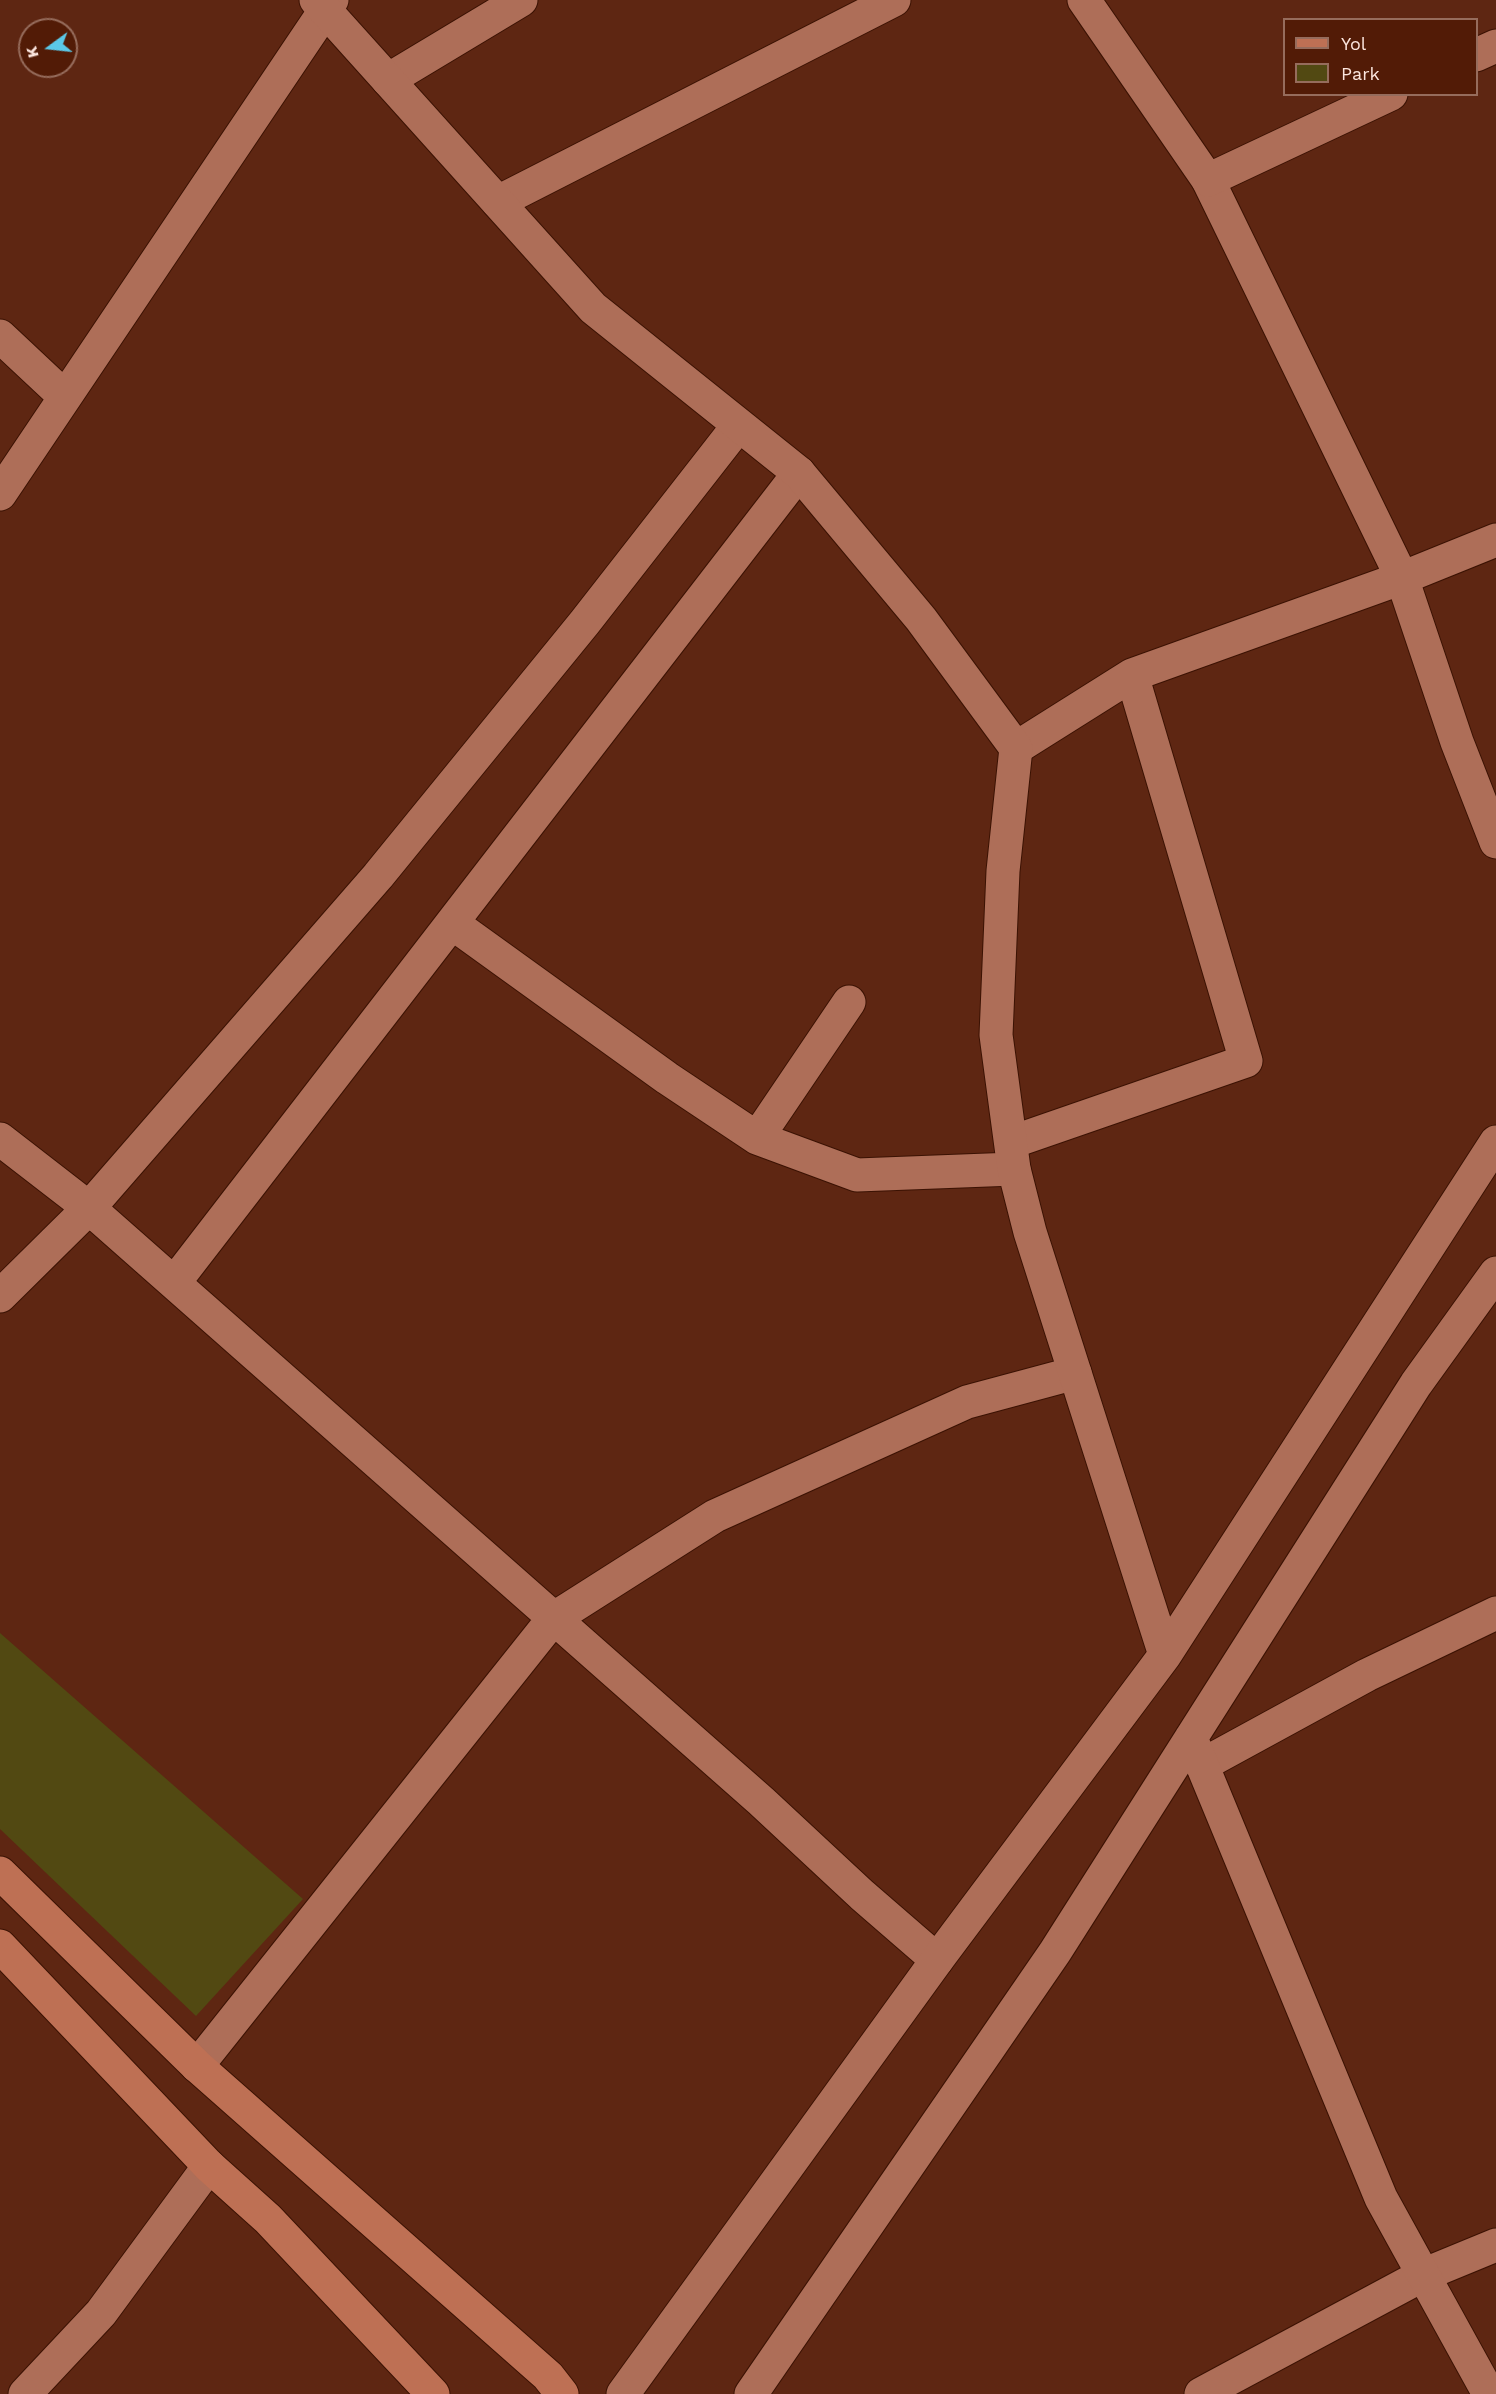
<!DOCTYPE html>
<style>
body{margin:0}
#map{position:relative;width:1496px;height:2394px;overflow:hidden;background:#5e2612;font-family:"Work Sans",sans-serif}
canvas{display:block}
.legend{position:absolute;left:1283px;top:18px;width:195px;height:78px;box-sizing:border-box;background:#521b06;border:2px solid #966c5c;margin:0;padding:8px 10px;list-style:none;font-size:18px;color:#fbe5dd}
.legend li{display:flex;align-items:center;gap:12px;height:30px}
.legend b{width:30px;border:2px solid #966c5c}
.north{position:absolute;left:18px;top:18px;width:60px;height:60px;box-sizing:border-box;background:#521b06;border:2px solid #966c5c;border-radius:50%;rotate:255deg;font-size:16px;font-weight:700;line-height:24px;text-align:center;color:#fbe5dd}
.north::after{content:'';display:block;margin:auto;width:21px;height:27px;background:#5bc8e7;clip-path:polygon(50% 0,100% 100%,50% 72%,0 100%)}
</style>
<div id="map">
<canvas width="1496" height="2394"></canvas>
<ul class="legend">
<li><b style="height:8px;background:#be7054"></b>Yol</li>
<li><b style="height:16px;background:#524912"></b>Park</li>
</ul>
<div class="north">K</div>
</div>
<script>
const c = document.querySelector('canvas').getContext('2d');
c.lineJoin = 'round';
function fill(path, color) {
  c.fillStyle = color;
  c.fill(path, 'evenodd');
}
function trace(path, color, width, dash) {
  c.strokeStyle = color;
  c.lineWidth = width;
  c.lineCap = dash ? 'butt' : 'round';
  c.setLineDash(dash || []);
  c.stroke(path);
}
const green = new Path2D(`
 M0,1633l303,266 -107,117 -196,-187z`);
const minor = new Path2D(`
 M388,80l133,-80
 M1208,180l194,398 55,164 39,100
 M498,202l396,-202
 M0,336l65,61
 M0,494l332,-494
 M1016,748l116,-73 270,-97 94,-38
 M452,923l215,155 90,60 100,37 157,-6
 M757,1138l92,-136
 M0,1139l89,69 672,593 101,94 75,65
 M1012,1142l234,-81 -114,-386
 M174,1283l625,-810
 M0,1296l89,-88 289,-332 207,-254 153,-196
 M1202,1765l165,-90 129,-62
 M197,2066l356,-447 162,-103 252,-114 108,-29
 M25,2394l76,-81 108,-147
 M1201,2394l222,-119 73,-30`);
const tertiary = new Path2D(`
 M316,0l277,308 206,165 122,146 95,129 -13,123 -7,164 18,134 16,63 135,423
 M1084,0l124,180 183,-86
 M1476,55l20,-9
 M1191,1738l190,460 108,196
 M623,2394l314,-434 228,-305 331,-513
 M751,2394l304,-442 361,-568 80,-111`);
const secondary = new Path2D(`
 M0,1873l197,193 351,310 14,18
 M0,1946l209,220 59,53 165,175`);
fill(green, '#524912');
trace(minor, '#3b1203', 35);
trace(tertiary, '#3b1203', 35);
trace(secondary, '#3b1203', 35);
trace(minor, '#ae6e58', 33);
trace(tertiary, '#ae6e58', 33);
trace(secondary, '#be7054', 33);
</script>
